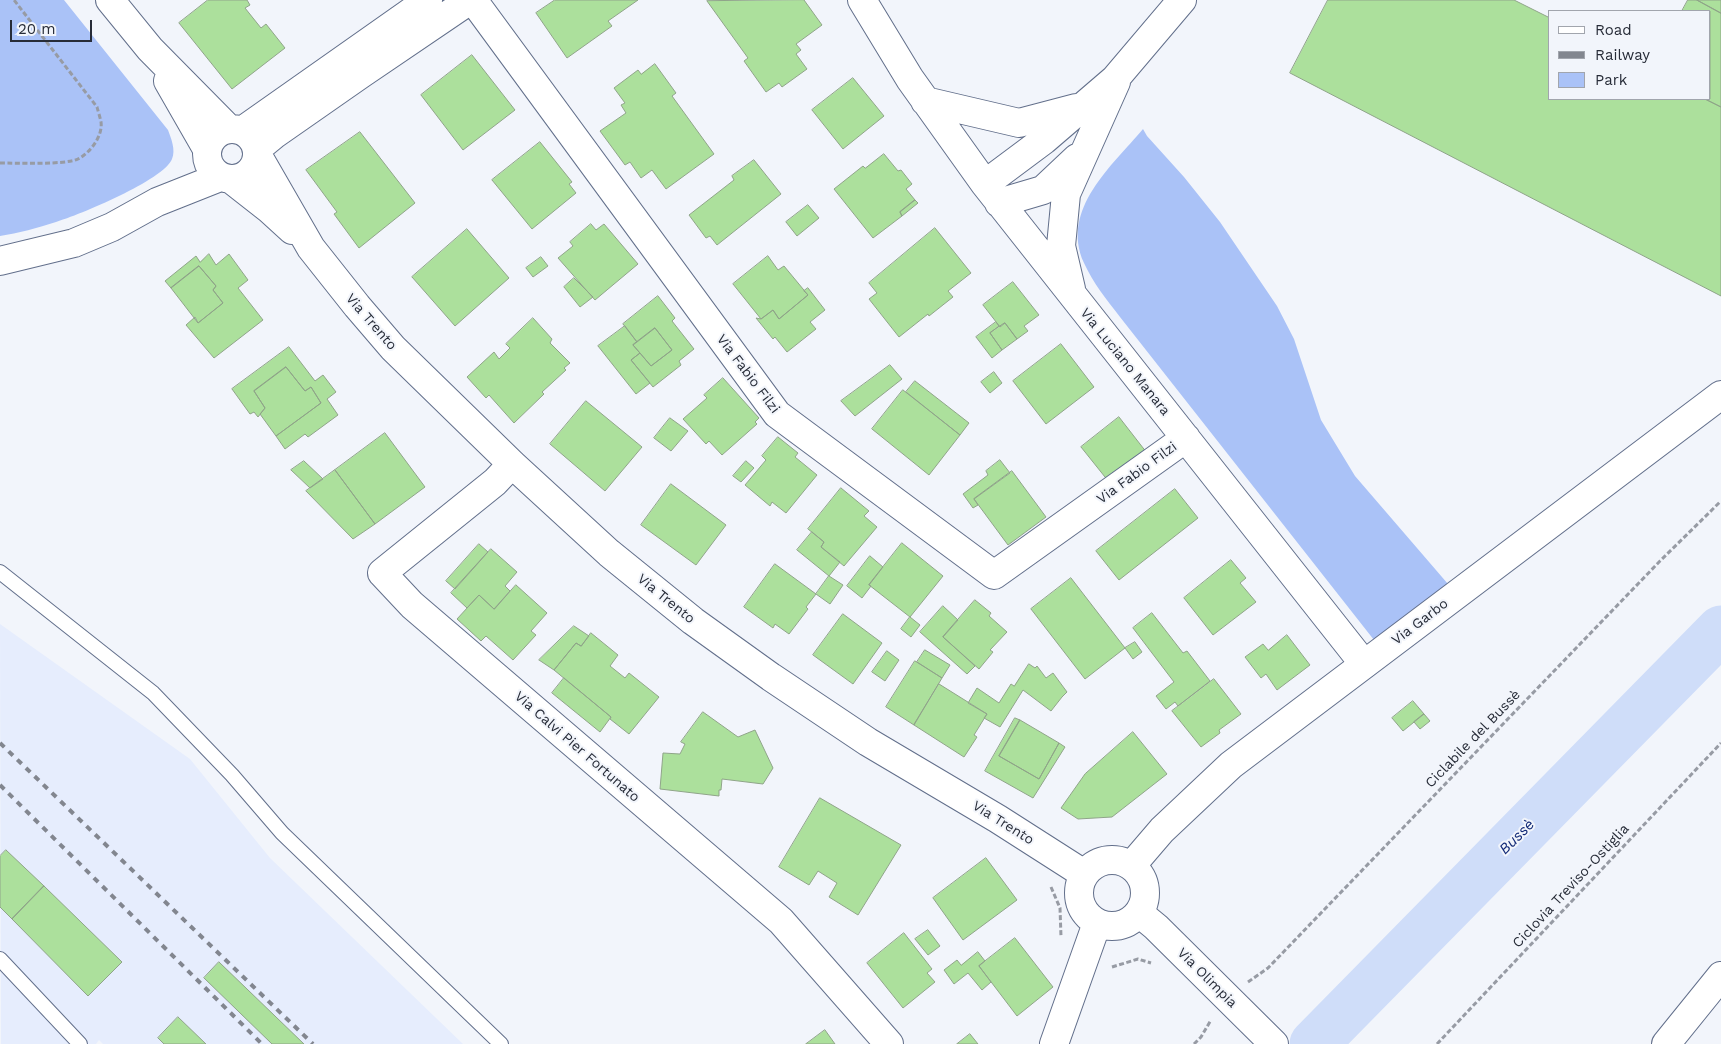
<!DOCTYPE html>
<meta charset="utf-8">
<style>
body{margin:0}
#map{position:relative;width:1721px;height:1044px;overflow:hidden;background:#f2f5fb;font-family:"Work Sans",sans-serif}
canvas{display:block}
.legend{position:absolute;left:1548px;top:10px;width:162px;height:90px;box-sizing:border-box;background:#f2f5fb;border:1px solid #a1a5ad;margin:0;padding:6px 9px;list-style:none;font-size:15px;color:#272c38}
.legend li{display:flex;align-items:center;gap:10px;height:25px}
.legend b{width:25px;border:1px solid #a1a5ad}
.scale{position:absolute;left:10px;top:20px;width:82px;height:22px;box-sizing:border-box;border:2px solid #272c38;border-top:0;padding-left:6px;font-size:15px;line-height:18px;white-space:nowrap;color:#272c38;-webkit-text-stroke:4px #f2f5fb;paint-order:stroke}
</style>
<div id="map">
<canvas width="1721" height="1044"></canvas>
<ul class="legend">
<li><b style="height:6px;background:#fff"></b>Road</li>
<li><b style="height:6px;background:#82868f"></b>Railway</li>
<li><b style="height:14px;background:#aac2f7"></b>Park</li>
</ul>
<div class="scale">20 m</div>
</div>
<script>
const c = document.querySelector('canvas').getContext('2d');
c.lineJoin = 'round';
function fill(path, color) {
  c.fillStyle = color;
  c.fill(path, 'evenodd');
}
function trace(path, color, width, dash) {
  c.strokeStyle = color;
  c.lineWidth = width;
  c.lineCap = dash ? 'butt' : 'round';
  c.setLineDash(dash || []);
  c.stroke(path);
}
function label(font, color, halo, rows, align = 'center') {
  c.font = font + ' "Work Sans",sans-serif';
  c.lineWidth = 4;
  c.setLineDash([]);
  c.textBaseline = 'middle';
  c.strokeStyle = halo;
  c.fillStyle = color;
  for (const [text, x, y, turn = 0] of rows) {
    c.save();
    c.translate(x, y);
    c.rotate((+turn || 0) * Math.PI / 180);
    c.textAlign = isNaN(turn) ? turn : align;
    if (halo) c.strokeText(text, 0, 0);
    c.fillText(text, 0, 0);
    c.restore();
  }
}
const built = new Path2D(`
 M0,624l190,135 80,99 193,186h-360l-4,-4 -3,4h-95z`);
const green = new Path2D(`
 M0,0h64l104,130c3,8 8,20 4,29 -8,21 -93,56 -116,63 -18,6 -38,11 -56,14z
 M1143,129l4,7 37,41 36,45 57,84 17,33 27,81 34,56 93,108 -74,56 -254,-323c-13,-17 -27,-34 -36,-54 -24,-54 28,-97 59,-134z`);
const river = new Path2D(`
 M1314,1044l407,-414`);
const building = new Path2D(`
 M208,0h39l3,5 -5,3 16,20 5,-4 19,24 -53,41 -53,-66z
 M555,0h83l-30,21 4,5 -45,32 -31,-45z
 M804,0l18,25 -26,19 5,6 -5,4 11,15 -25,18 -3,-4 -13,9 -22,-31 4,-3 -41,-57z
 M1328,0h186l36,18v81h155l16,8v189l-431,-223z
 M1688,0h9l24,13v94l-16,-8h5v-88h-28z
 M1697,0h24v13z
 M472,55l43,55 -52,40 -42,-55z
 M655,64l21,29 -4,3 42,58 -48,35 -14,-19 -11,8 -11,-16 -5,3 -25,-34 26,-18 -5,-8 4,-2 -11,-15 24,-18 3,4z
 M853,78l31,38 -41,33 -31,-39z
 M360,132l55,71 -56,45 -25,-34 3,-2 -31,-42z
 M540,142l32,40 -3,2 7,9 -44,36 -40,-49z
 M884,154l14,17 3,-1 11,14 -6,5 9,11 -15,12 2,4 -29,22 -39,-49 29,-23 2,2z
 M754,160l27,34 -64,51 -7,-9 -4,2 -17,-23 45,-35 -2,-4z
 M915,200l3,3 -16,13 -2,-4z
 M808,205l11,13 -22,18 -11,-14z
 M591,224l5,6 8,-6 34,40 -43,36 -37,-42 15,-12 -3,-4z
 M935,228l36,45 -23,18 5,6 -24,19 -1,-2 -29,23 -30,-38 8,-6 -8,-10z
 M467,229l42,49 -54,48 -43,-49z
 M209,254l7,11 13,-11 19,26 -10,8 25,32 -49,38 -28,-33 9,-8 3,6 25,-20 -10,-13 3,-4 -17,-20 -28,22 -6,-7 31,-25 4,6z
 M768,256l10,14 6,-4 24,29 -29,24 -6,-9 -12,9 -28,-35z
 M541,257l7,9 -15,11 -7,-9z
 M199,266l17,20 -3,4 10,13 -25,20 -27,-35z
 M574,278l19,19 -13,10 -16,-20z
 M1013,282l26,33 -15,11 4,5 -11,8 -12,-16 -5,4 -17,-22z
 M808,288l17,22 -15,12 6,7 -29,23 -12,-15 -2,2 -17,-21 5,1 12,-9 6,9 29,-24 -4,-4z
 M658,296l17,22 -3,3 22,28 -15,12 2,4 -28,22 -22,-27 9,-7 11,13 21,-16 -17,-22 -18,14 -14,-18z
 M533,318l19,21 -2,4 20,20 -6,5 2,2 -24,22 2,2 -30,29 -25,-28 -3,3 -19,-21 27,-25 5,7 11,-11 -4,-4z
 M996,322l3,4 -9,7 12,17 -10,8 -16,-21z
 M1005,323l12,16 -15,11 -12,-17z
 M625,326l12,16 -4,3 7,8 -9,7 19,23 -14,11 -38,-48z
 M655,328l17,22 -21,16 -18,-21z
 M1061,344l33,43 -48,37 -33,-43z
 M289,347l26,34 8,-6 13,17 -9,7 11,16 -30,22 -3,-3 -20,15 -9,-13 45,-33 -10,-16 -6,4 -19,-24 -32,24 11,17 -7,9 -4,-5 -4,2 -18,-25z
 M890,365l12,14 -47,37 -14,-15z
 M286,367l19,24 6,-4 10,16 -45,33 -16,-22 5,-6 -11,-17z
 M994,372l8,11 -12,10 -9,-11z
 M723,378l36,40 -4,4 2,2 -35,31 -13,-14 -3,3 -23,-25 24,-21 -3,-3z
 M915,381l54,42 -9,12 -54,-43z
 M903,390l57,45 -31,40 -57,-46z
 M586,401l56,46 -37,44 -55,-47z
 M1119,417l28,36 -38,29 -28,-35z
 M670,418l18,13 -17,20 -17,-13z
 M385,433l40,54 -50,37 -40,-54z
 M778,437l20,16 -3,4 22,18 -31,38 -14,-11 -2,4 -25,-21 21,-25 -4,-4z
 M1000,460l10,13 -36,26 4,6 -5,3 -10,-14 25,-19 -2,-4z
 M304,461l19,18 -13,9 -19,-18z
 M746,461l8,7 -13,14 -8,-6z
 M335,470l40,54 -22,15 -47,-48z
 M1012,471l34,46 -38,28 -34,-46z
 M671,484l55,41 -30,40 -55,-40z
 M841,488l28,23 -5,5 13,11 -33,39 -23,-19 3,-5 -16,-13z
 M1175,489l23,29 -79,62 -23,-29z
 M812,532l12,10 -3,5 19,15 -11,14 -32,-26z
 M902,543l41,33 -33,41 -41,-32z
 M479,544l9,8 -33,37 -9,-8z
 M491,549l26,23 -12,14 5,5 -16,18 -15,-14 -12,13 -16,-15z
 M870,556l13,11 -14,18 2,1 -9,12 -15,-12z
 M1231,560l15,18 -6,5 16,19 -43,33 -29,-37z
 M775,564l41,30 -10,13 2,2 -19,25 -14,-10 -2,4 -29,-21z
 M829,576l14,9 -13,19 -14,-10z
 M1071,578l54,70 -40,31 -54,-70z
 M516,585l31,28 -16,18 5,4 -23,25 -27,-24 -5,5 -24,-22 22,-24 15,14z
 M975,600l16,13 -2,3 18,16 -17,18 3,2 -14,17 -36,-32z
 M943,606l15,14 -15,17 32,29 -8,8 -47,-42z
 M1152,613l31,40 4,-2 23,30 -32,25 -3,-4 -9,7 -10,-13 18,-14 -41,-54z
 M843,614l39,29 -29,41 -40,-29z
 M910,617l10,8 -9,12 -10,-8z
 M574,626l15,10 -8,10 -5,-3 -22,27 -15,-10z
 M591,633l27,22 -8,11 15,12 4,-5 30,24 -30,37 -19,-15 1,-2 -57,-47 22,-27 5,3z
 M1287,635l23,30 -33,25 -11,-16 -5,4 -16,-21 18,-13 5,6z
 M1135,642l7,10 -9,7 -8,-11z
 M925,650l25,15 -8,13 -25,-16z
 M887,651l12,9 -14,21 -13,-9z
 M915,661l27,17 -28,47 -28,-18z
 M1029,664l6,4 2,-2 9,12 7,-5 14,19 -5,5 -11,14 -28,-21 -23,37 -16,-9 3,-4 -19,-11 9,-15 22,15 12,-19 3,2z
 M564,678l47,39 -11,15 -48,-39z
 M1214,679l27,35 -22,16 1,3 -19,14 -29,-36z
 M939,684l48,30 -13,21 3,2 -13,20 -50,-32z
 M1413,701l11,13 -21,17 -11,-13z
 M703,712l35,25 17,-7 18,38 -10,16 -41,-5 -1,11h-2v6l-59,-7 3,-36 17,1 5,-10 -4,-2z
 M1424,714l6,7 -10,8 -6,-7z
 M1015,718l5,2 -21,36 40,23 20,-36 6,4 -32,51 -48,-27z
 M1020,720l39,23 -20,36 -40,-23z
 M1133,732l34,42 -55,43 -34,2 -17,-11 24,-34z
 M820,798l81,47 -43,70 -29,-18 8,-14 -19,-12 -9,14 -30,-18z
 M6,850l38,36 -32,33 -12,-12v-51z
 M986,858l31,42 -54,40 -30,-42z
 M44,886l78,76 -34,34 -76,-77z
 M928,930l12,16 -12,9 -13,-16z
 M904,933l28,36 -5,4 8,9 -32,26 -36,-45z
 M1015,938l38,49 -36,29 -38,-50z
 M978,952l7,9 -6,5 12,16 -9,8 -14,-17 -14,11 -10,-14 13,-10 4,5z
 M219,962l85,82h-32l-68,-66z
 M178,1017l28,27h-42l-6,-6z
 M825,1030l10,14h-29z
 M970,1034l8,10h-21z`);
const path = new Path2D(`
 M0,163c15,0 66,2 78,-4 12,-6 25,-23 23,-37 -1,-5 -3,-11 -4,-15l-83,-107
 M1051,887l9,21 1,29
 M1112,967l26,-8 13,4
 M1248,982l20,-14 392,-407 61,-60
 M1194,1044l7,-7 10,-17
 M1437,1044l284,-301`);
const lane = new Path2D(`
 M0,572l153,121 79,82 50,58 219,211
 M0,959l80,85`);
const street = new Path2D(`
 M110,0l40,49 79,80
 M473,0l304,414 217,161 192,-137
 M862,0l48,79 75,105 379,480
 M168,81l39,68
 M925,101l94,22 57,-15
 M207 154a25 25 0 1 1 50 0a25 25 0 1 1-50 0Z
 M242,131l186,-131
 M258,148l17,-14 86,-60 109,-74
 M258,156l53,92 46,58 36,42 119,116 97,89 84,68 78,56 97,65 130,77 86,55
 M232,180l37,29 23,21
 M985,184l59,-44 71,-61 67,-79
 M999,203l44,-13 34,-32
 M0,261l74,-18 38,-16 45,-25 63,-25
 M1071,289l-10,-43 5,-52 50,-112
 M512,464l-17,18 -113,91 30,32 369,316 108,123
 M1139,913l17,14 118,117
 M1666,1044l55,-68`);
const secondary = new Path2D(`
 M1079 893a33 33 0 1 1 66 0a33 33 0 1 1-66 0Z
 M1132,865l30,-35 69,-65 490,-370
 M1054,1044l43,-121`);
const rail = new Path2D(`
 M0,743l313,301
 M0,785l262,259`);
const streetNames = [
 ["Via Trento",371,322,49],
 ["Via Luciano Manara",1125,362,51],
 ["Via Fabio Filzi",748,374,53],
 ["Via Fabio Filzi",1137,473,-36],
 ["Via Trento",666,599,39],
 ["Via Garbo",1420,622,-37],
 ["Ciclabile del Bussè",1473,739,-46],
 ["Via Calvi Pier Fortunato",577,747,41],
 ["Via Trento",1003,823,32],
 ["Ciclovia Treviso-Ostiglia",1571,886,-47],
 ["Via Olimpia",1207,978,45]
];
const waterNames = [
 ["Bussè",1517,837,-45]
];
fill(built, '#e6edfd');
fill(green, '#aac2f7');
trace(river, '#cfddf9', 49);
fill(building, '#ace09c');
trace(building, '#8fa489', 1);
trace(lane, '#626f8b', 16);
trace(street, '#626f8b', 30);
trace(secondary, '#626f8b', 30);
trace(path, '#979ba4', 3, [5, 2.5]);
trace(lane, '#fff', 14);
trace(street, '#fff', 28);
trace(secondary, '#fff', 28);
trace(rail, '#82868f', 4, [6, 6]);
label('14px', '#272c38', '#f2f5fb', streetNames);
label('italic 15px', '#122a77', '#f2f5fb', waterNames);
</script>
